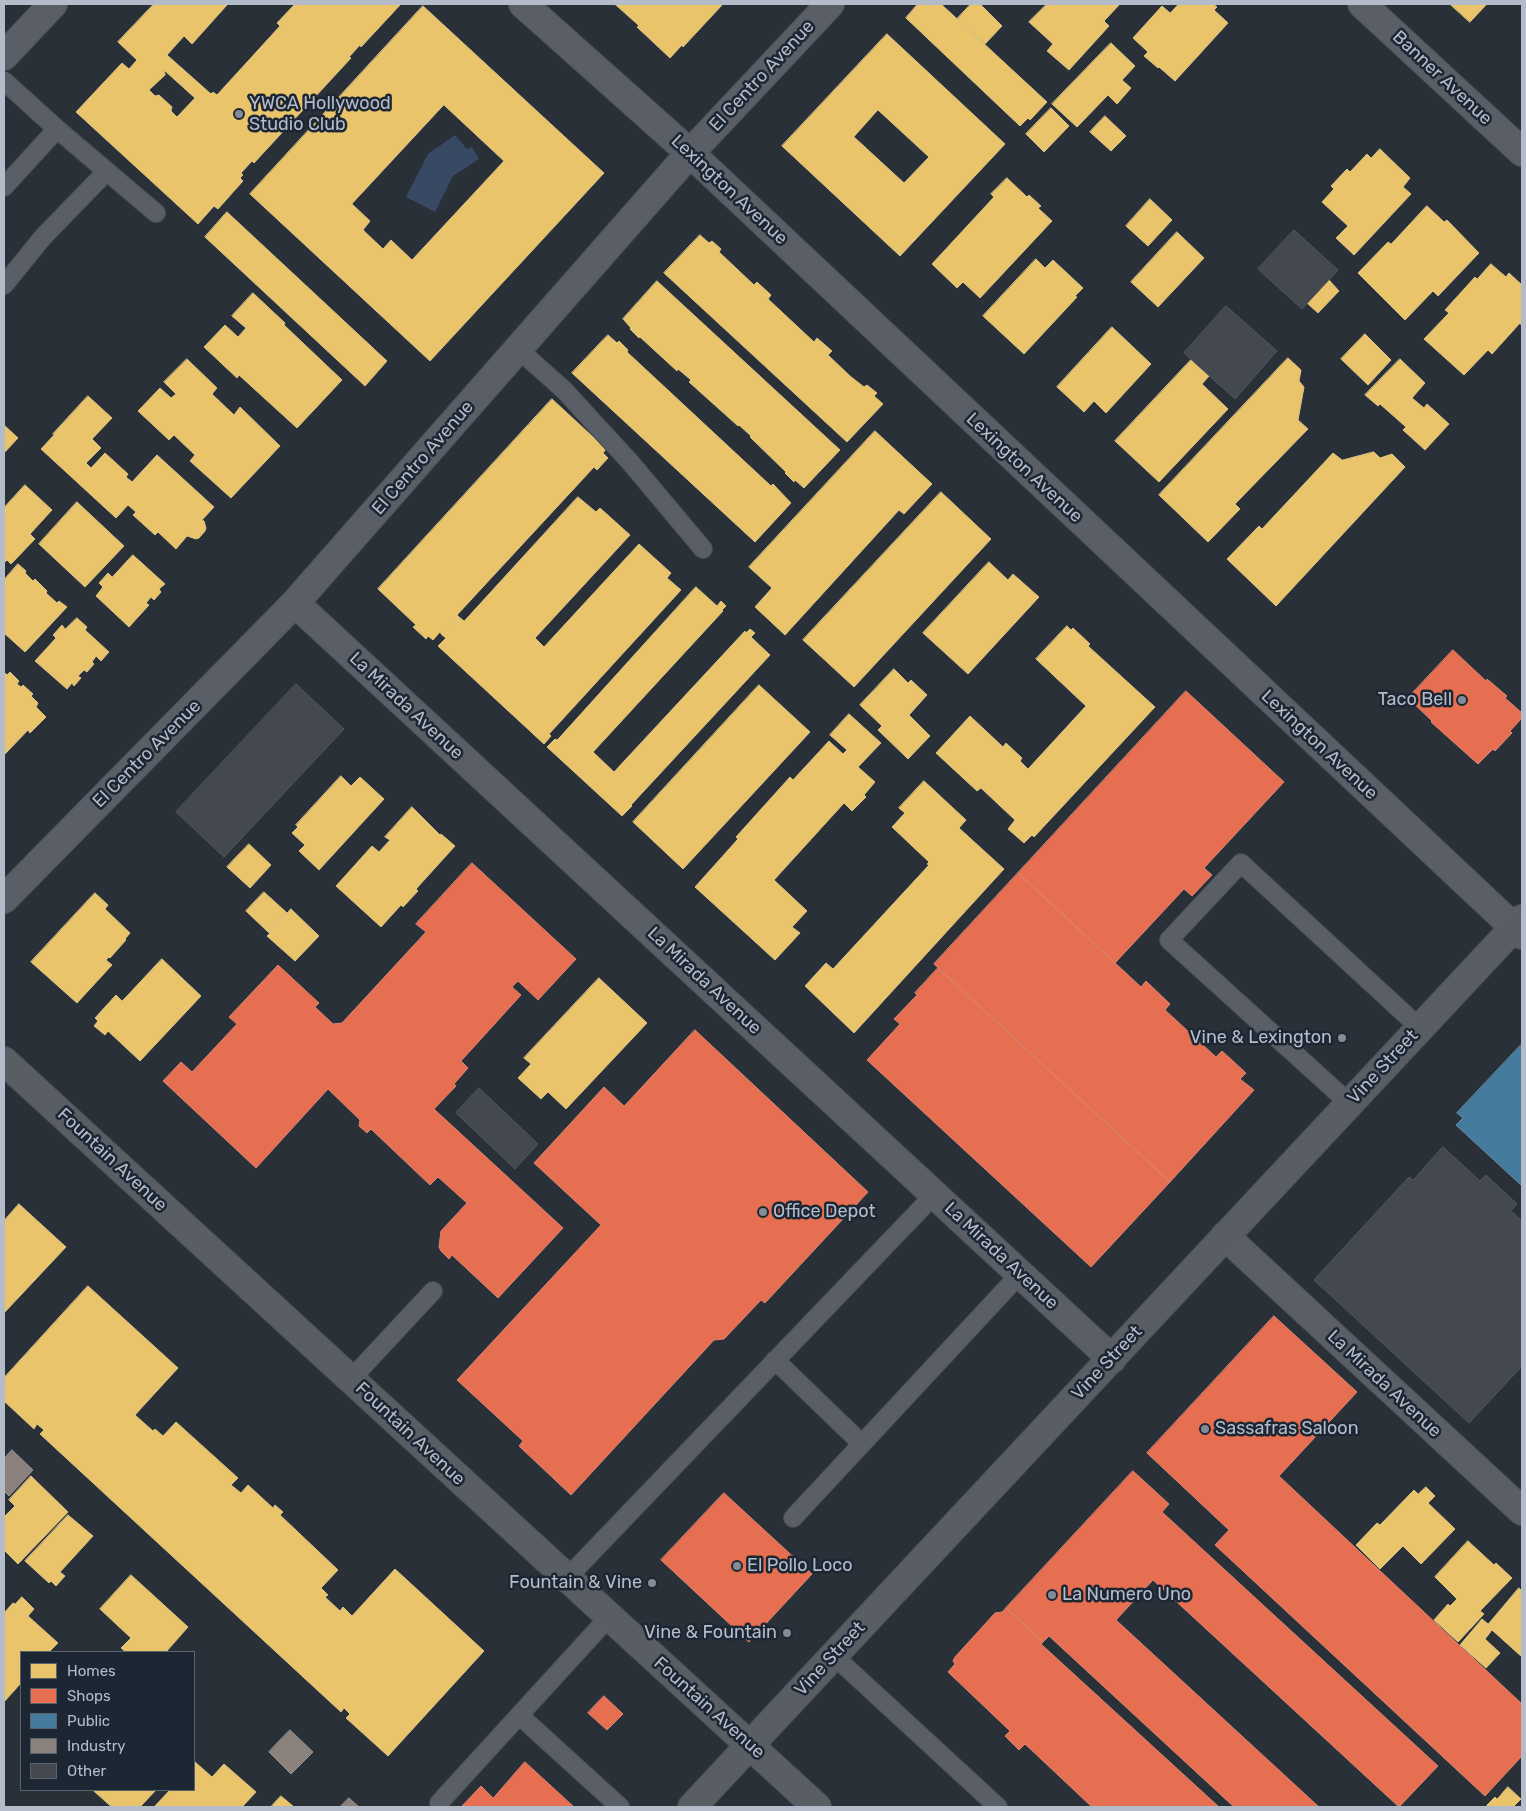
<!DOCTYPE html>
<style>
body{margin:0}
#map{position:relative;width:1526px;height:1811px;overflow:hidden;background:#2a3038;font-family:Rubik,sans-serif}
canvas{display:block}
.frame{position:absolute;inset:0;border:5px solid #b4bcc9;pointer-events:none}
.legend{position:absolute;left:20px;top:1651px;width:175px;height:140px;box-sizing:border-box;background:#1d2633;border:1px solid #59626f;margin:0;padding:6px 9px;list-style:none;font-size:15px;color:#b4bcc9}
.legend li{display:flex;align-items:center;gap:10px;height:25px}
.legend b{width:25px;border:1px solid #59626f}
</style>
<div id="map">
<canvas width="1526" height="1811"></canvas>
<div class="frame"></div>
<ul class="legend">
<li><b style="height:14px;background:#e9c46a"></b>Homes</li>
<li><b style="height:14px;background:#e76f51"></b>Shops</li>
<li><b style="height:14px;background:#457b9d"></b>Public</li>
<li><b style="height:14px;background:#8a817c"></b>Industry</li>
<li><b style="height:14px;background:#444950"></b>Other</li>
</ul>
</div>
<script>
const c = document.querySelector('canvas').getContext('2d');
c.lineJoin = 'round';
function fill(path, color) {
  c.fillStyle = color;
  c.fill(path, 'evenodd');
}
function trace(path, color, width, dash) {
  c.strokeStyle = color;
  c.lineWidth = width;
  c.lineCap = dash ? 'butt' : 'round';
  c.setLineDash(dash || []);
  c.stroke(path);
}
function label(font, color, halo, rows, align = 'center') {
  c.font = font + ' Rubik,sans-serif';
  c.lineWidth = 5;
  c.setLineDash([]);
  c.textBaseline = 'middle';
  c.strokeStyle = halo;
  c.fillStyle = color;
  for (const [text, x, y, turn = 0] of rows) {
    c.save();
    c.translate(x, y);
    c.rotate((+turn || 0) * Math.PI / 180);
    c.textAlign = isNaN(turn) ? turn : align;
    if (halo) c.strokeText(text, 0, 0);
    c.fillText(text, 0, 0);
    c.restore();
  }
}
const water = new Path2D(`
 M455,135l12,14 5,-2 7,12 -26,17 -18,36 -29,-15 22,-43z`);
const homes = new Path2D(`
 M154,4h72l1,1 -35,39 -8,-8 -17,19 44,39 2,-2 4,3 63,-69 -3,-3 18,-19h106l-40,43 -1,-2 -11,12 2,1 -97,105 -2,-2 -11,12 2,2 -3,3 3,3 -25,28 -4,-3 -16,18 -122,-112 46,-49 7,6 8,-9 -19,-18zM164,70l31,28 -18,19 -6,-6 1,-4 -13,-12 -4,1 -6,-6 16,-15z
 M615,4h108l-40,43 -1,-2 -12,13 -33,-31 2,-1z
 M918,4h23l106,98 -17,18 -2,-2 -8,8 -114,-108z
 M971,4h9l22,22 -17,18 -28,-25z
 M1047,4h73l-16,17 5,5 -40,44 -22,-19 6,-7 -24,-22z
 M1179,4h34l4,3 -3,3 14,13 -53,58 -16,-14 -1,1 -14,-12 4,-4 -15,-14 29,-32 8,7z
 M1450,4h37l-17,18z
 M423,6l181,167 -174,188 -180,-167zM444,105l60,56 -92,99 -21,-20 -8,9 -20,-19 7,-9 -18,-17z
 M887,34l118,110 -105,112 -118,-110zM878,110l51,47 -25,26 -50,-46z
 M1111,43l24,23 -13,14 9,8 -14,16 -9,-9 -31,32 -25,-23z
 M1051,108l18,18 -25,26 -18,-18z
 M1105,116l21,20 -15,15 -21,-19z
 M1380,149l30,29 -7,9 8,7 -57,61 -18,-17 12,-12 -26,-24 12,-13 -3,-3 16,-17 3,3 17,-18 4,4z
 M1007,178l20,19 2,-2 12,11 -3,2 14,13 -72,77 -17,-16 -6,6 -25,-24 62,-67 -3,-3z
 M1150,199l22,21 -24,26 -22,-20z
 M1427,206l17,16 3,-2 32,33 -41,43 -5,-5 -28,29 -47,-47 30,-31 3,2z
 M227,212l160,149 -22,25 -160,-149z
 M1177,232l27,26 -46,49 -27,-25z
 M700,235l9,8 3,-2 9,8 -2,3 35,33 3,-3 14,13 -3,4 46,43 3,-4 15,13 -4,4 22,21 14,11 3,-2 10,8 -3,3 9,8 -36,38 -183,-169z
 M1036,259l9,9 8,-8 30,28 -8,8 2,1 -53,57 -41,-38z
 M1491,264l15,13 3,-4 13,12v41l-2,-3 -28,31 -4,-4 -24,25 -40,-36 25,-26 -4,-3 30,-33 2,2z
 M1329,280l10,11 -21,22 -11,-10z
 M657,281l183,169 -36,38 -9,-8 -1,2 -9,-9 1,-1 -36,-35 1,-1 -12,-11 -1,1 -49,-44 2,-2 -13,-11 -1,2 -37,-34 -1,1 -9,-9 1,-1 -8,-9z
 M253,293l32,30 -1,2 58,55 -45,48 -58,-53 -2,3 -33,-31 21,-22 13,12 8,-9 -14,-12z
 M1112,327l39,37 -45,49 -12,-12 -10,11 -27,-25z
 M1365,334l26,26 -23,25 -27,-26z
 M608,335l9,8 2,-2 9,9 -1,2 144,134 2,-2 18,19 -36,39 -183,-169z
 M1288,358l13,12 -2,11 5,6 -6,33 10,9 -73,75 5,5 -32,33 -49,-47z
 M187,359l30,29 -5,6 22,21 6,-8 40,39 -49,52 -41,-37 5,-6 -21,-20 -5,5 -31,-29 22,-23 11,10 5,-4 -12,-12z
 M1400,359l25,24 -13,15 12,10 3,-4 22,20 -24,26 -22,-20 3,-3 -26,-23 -2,2 -13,-11z
 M1191,360l18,16 -7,8 26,25 -69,73 -44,-41z
 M88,396l24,22 -20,21 9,9 -15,15 5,5 14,-15 23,21 -2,3 6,5 25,-27 57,52 -12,13 2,1 2,7 -1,3 -6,7 -3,1 -9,-3 -11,13 -18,-17 -3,3 -22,-20 3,-3 -8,-7 -12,13 -75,-69 14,-15h-2z
 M552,399l54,50 -3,4 5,5 -11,12 -3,-3 -137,148 2,2 -17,18 -2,-3 -7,8 -5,-4 -2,3 -13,-12 3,-2 -38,-36z
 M4,425l14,13 -14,15z
 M875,431l57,53 -28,30 -5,-4 -114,125 -30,-28 17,-19 -23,-21z
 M1374,452l6,6 12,-4 13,13 -129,139 -49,-47 32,-33 3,3 71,-76 9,7z
 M25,485l27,25 -22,24 5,5 -24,25 -4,-4 -3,3v-55z
 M941,492l50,47 -137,148 -51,-47z
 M578,497l18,15 4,-4 30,27 -95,103 9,9 95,-103 32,29 -4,5 14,12 -132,144 2,2 -7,8 -106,-98 8,-8 -4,-3 17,-18 5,4z
 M77,502l47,44 -39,41 -46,-43z
 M133,555l32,29 -6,5 2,3 -7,8 -3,-3 -5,6 3,2 -20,22 -33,-31 7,-9 -4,-4 9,-10 4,4z
 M989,562l19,18 5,-6 26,23 -71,77 -45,-41z
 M18,564l8,7 -1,2 8,8 2,-2 12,12 -1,2 11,10 2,-2 8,6 -42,45 -21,-19v-53z
 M696,587l21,19 4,-5 5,5 -4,4 1,1 -130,141 21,20 131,-141 1,2 4,-4 5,4 -4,4 19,18 -139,150 1,1 -10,10 -75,-69 8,-8 2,1z
 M77,618l10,9 -2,3 24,22 -8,9 -5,-5 -4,6 2,2 -7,8 -3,-2 -6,6 3,2 -7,8 -2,-3 -5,6 -32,-28 21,-23 -3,-3 9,-10 3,4z
 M1067,626l4,4 2,-2 17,16 -2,2 67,61 -121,130 -2,-2 -8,8 -16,-14 7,-9 -34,-32 -4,3 -41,-38 34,-37 33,31 3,-4 16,15 -2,3 8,8 58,-63 -50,-47z
 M894,669l14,14 3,-3 16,15 -18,20 21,21 -22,23 -30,-29 4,-4 -22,-21z
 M4,672l3,3 3,-3 9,9 -2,3 4,3 2,-2 10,9 -2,2 7,7 -2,4 10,10 -16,16 -2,-3 -23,24 -1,-1z
 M759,685l51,47 -127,137 -50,-47z
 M849,714l32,29 -23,24 17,15 -11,13 2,2 -14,14 -8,-8 -70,77 33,31 -15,16 8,6 -25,27 -80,-73 43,-48 -2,-2 54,-60 3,3 36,-39 14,13 4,-4 -17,-15z
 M341,776l10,10 9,-9 24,22 -65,71 -20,-19 6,-6 -13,-12 6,-6 -2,-2z
 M924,781l42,39 -7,8 45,41 -150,164 -49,-47 21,-23 7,6 96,-104 -2,-1 2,-2 -37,-35 13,-14 -6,-5z
 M412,807l28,28 1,-1 14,12 -39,43 2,2 -15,16 -2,-2 -20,22 -45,-41 36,-40 7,6 11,-12 -5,-3z
 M249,844l22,21 -21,23 -23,-21z
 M264,892l22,20 -18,20 -22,-21z
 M95,893l13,12 -3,4 25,24 -5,6 1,1 -16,18 -1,-1 -3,3 6,5 -35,38 -46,-41z
 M291,909l28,27 -24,25 -28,-25 3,-3 -2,-1 18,-20 1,1z
 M162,959l39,37 -61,65 -32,-30 -3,4 -11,-9 4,-5 -3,-3 21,-23 6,6z
 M599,978l48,45 -81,86 -18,-17 -7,7 -23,-21 13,-14 -7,-6z
 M19,1204l47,43 -62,66v-92z
 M88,1286l90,82 -43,47 18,16 2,-2 8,7 13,-14 62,56 -7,7 10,8 7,-8 25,23 2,-3 8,7 -3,3 58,55 -17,18 7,7 -3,2 15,14 3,-4 9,9 43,-47 89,82 -96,105 -42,-38 4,-4 -6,-6 -3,4 -301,-278 4,-4 -7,-6 -3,5 -30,-28v-23z
 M31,1476l37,36 -50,52 -14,-14v-33l11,-11 -6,-6z
 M1426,1487l9,9 -7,7 27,26 -34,35 -18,-18 -23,23 -24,-24 21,-22 3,2 34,-35 4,4z
 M68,1515l25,21 -33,36 5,4 -9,10 -5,-5 -2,2 -24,-22z
 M1468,1541l26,24 2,-2 16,15 -32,33 4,3 -26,28 -24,-22 14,-16 2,2 7,-7 -22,-22z
 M131,1575l57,52 -22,25h-40l-5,-4 10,-10 -31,-29z
 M1519,1588l3,3v66l-30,-27 -7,9 15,14 -14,15 -26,-23 22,-26 6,5z
 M22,1597l12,12 -6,7 30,27 -9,9h-28v31l-17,19v-89l9,-10 2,1z
 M195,1762l17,15 12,-13 32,28 -14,15h-88l16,-17h24v-26z
 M1508,1787l13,12 -8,8h-26v-2l8,-8 2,2z
 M93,1790h63l-16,17h-28z
 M281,1796l13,11h-23z`);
const shops = new Path2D(`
 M1453,650l33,31 1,-2 20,17 -2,2 17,15v5l-12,13 2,2 -17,18 -2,-2 -15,15 -47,-42 1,-1 -24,-23z
 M1186,691l98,91 -80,86 8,7 -20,21 -8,-7 -69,74 -97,-90z
 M472,863l104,96 -38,41 -20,-19 -6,6 9,8 -60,66 7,7 -14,16 2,2 -22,23 129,119 -65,70 -46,-43 -3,4 -8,-8 -2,-4 2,-16 26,-28 -29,-26 -8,8 -59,-56 -4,4 -8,-7 1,-6 -32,-31 -72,79 -93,-87 18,-19 11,10 45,-48 -8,-7 49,-52 41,38 -4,4 18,17 9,-1 84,-91 -10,-8z
 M1018,873l123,114 5,-6 24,23 -5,6 51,47 6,-6 24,22 -6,6 14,11 -84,92 -236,-218z
 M938,968l232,214 -79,85 -224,-207 33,-36 -6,-5 23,-24 -2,-2z
 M695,1030l173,162 -103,111 -4,-3 -37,39 -10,1 -143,155 -52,-49 4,-5 -66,-61 144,-155 -67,-62 70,-76 20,19z
 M1274,1316l83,76 -78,84 243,228v52l-37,40 -270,-251 14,-15 -82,-77z
 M1133,1471l36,33 -7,8 276,254 -39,41 -246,-227 -37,40 203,187h-85l-185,-171 -6,6 -37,-34z
 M724,1493l88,81 -63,68 -88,-82z
 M1006,1608l37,34 -2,2 178,163h-127l-67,-63 -6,6 -14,-14 5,-5 -62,-59 7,-8 -2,-3 2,-4 40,-44 7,-1z
 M604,1696l19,18 -16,16 -19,-17z
 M525,1762l49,45h-113l20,-21 12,12z`);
const public = new Path2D(`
 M1521,1045l1,1v140l-66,-61 7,-7 -6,-5z`);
const industry = new Path2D(`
 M12,1450l21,20 -24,26 -5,-5v-32z
 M290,1730l23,22 -22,22 -22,-22z
 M349,1798l10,9h-19z`);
const building = new Path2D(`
 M1294,230l44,40 -36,39 -44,-40z
 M1226,306l51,45 -42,48 -51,-46z
 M296,684l48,45 -120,128 -48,-45z
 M479,1088l59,56 -23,25 -59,-56z
 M1443,1147l37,34 6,-6 31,29 -6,7 11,10v145l-53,57 -155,-143 95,-103 4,3z`);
const lane = new Path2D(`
 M4,81l53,48
 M4,187l53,-58 99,84
 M4,285l39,-48 64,-66
 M518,349l46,41 66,72 73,87
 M1349,1103l-180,-163 72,-77 179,165
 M775,1360l87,84
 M351,1379l82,-88
 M793,1518l227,-244
 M567,1578l368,-384
 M833,1655l165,152
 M520,1716l100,91
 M439,1803l170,-186`);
const street = new Path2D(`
 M523,4l167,149 832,782
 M1362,4l160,148
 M4,56l49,-52
 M295,603l817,756
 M4,899l291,-296 395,-450 140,-149
 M1225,1236l297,275`);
const secondary = new Path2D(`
 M4,1061l813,746
 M692,1807l830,-888`);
const markers = [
 [239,114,5,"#848b96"],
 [1462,700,5,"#848b96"],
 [1342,1038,5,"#848b96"],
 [763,1212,5,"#848b96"],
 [1205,1429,5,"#848b96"],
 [737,1566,5,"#848b96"],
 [652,1583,5,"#848b96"],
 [1052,1595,5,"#848b96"],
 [787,1633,5,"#848b96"]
];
const streetNames = [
 ["El Centro Avenue",762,76,-47],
 ["Banner Avenue",1442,78,43],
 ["Lexington Avenue",729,190,43],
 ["El Centro Avenue",423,458,-49],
 ["Lexington Avenue",1024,468,43],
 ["La Mirada Avenue",406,706,43],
 ["Lexington Avenue",1319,745,43],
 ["El Centro Avenue",147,754,-45],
 ["La Mirada Avenue",704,981,43],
 ["Vine Street",1383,1067,-47],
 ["Fountain Avenue",112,1160,43],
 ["La Mirada Avenue",1001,1256,43],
 ["Vine Street",1107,1363,-47],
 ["La Mirada Avenue",1384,1384,43],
 ["Fountain Avenue",410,1434,43],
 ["Vine Street",830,1659,-47],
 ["Fountain Avenue",709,1708,42]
];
const poiNames = [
 ["YWCA Hollywood",249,104],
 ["Studio Club",249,125],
 ["Taco Bell",1452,700,"right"],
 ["Vine & Lexington",1332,1038,"right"],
 ["Office Depot",773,1212],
 ["Sassafras Saloon",1215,1429],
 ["El Pollo Loco",747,1566],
 ["Fountain & Vine",642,1583,"right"],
 ["La Numero Uno",1062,1595],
 ["Vine & Fountain",777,1633,"right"]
];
fill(water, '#384963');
fill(homes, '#e9c46a');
trace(homes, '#d9c286', 1);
fill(shops, '#e76f51');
trace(shops, '#d88675', 1);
fill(public, '#457b9d');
trace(public, '#668eaa', 1);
fill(industry, '#8a817c');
trace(industry, '#979393', 1);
fill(building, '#444950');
trace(building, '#52575f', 1);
trace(lane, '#484c53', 20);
trace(street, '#484c53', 30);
trace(secondary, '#484c53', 30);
trace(lane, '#5a5e66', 18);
trace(street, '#5a5e66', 28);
trace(secondary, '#595d64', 28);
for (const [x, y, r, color] of markers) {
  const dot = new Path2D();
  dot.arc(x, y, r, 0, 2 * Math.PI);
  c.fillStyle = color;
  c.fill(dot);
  trace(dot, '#1d2633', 2);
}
label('18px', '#b4bcc9', '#1d2633', streetNames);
label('18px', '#b4bcc9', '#1d2633', poiNames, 'left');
</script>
